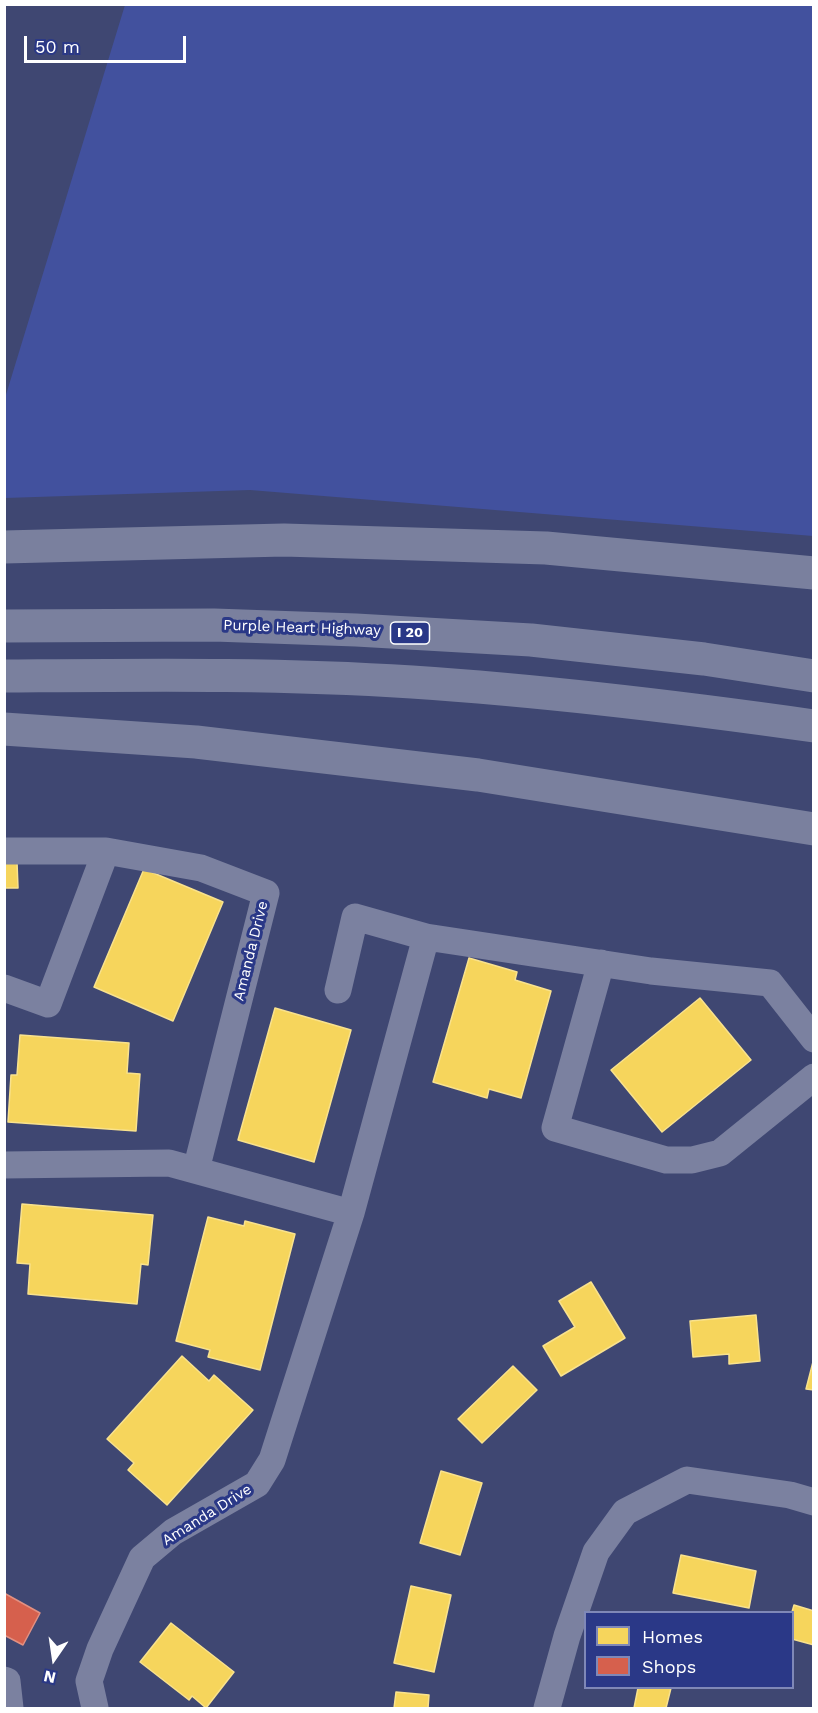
<!DOCTYPE html>
<style>
body{margin:0}
#map{position:relative;width:818px;height:1713px;overflow:hidden;background:#3f4772;font-family:"Work Sans",sans-serif}
canvas{display:block}
.frame{position:absolute;inset:0;border:6px solid #fff;pointer-events:none}
.legend{position:absolute;left:584px;top:1611px;width:210px;height:78px;box-sizing:border-box;background:#2a3887;border:2px solid #7f88b7;margin:0;padding:8px 10px;list-style:none;font-size:18px;color:#fff}
.legend li{display:flex;align-items:center;gap:12px;height:30px}
.legend b{width:30px;border:2px solid #7f88b7}
.north{position:absolute;left:24px;top:1629px;width:60px;height:60px;-webkit-text-stroke:4px #2a3887;paint-order:stroke;rotate:193deg;font-size:16px;font-weight:700;line-height:24px;text-align:center;color:#fff}
.north::after{content:'';display:block;margin:auto;width:21px;height:27px;background:#fff;clip-path:polygon(50% 0,100% 100%,50% 72%,0 100%)}
.scale{position:absolute;left:24px;top:36px;width:162px;height:27px;box-sizing:border-box;border:3px solid #fff;border-top:0;padding-left:8px;font-size:18px;line-height:21px;white-space:nowrap;color:#fff;-webkit-text-stroke:4px #2a3887;paint-order:stroke}
</style>
<div id="map">
<canvas width="818" height="1713"></canvas>
<div class="frame"></div>
<ul class="legend">
<li><b style="height:16px;background:#f6d55c"></b>Homes</li>
<li><b style="height:16px;background:#d6604d"></b>Shops</li>
</ul>
<div class="north">N</div>
<div class="scale">50 m</div>
</div>
<script>
const c = document.querySelector('canvas').getContext('2d');
c.lineJoin = 'round';
function fill(path, color) {
  c.fillStyle = color;
  c.fill(path, 'evenodd');
}
function trace(path, color, width, dash) {
  c.strokeStyle = color;
  c.lineWidth = width;
  c.lineCap = dash ? 'butt' : 'round';
  c.setLineDash(dash || []);
  c.stroke(path);
}
function label(font, color, halo, rows, align = 'center') {
  c.font = font + ' "Work Sans",sans-serif';
  c.lineWidth = 6;
  c.setLineDash([]);
  c.textBaseline = 'middle';
  c.strokeStyle = halo;
  c.fillStyle = color;
  for (const [text, x, y, turn = 0] of rows) {
    c.save();
    c.translate(x, y);
    c.rotate((+turn || 0) * Math.PI / 180);
    c.textAlign = isNaN(turn) ? turn : align;
    if (halo) c.strokeText(text, 0, 0);
    c.fillText(text, 0, 0);
    c.restore();
  }
}
const green = new Path2D(`
 M125,5h688v531l-563,-46 -245,8v-100z`);
const homes = new Path2D(`
 M4,862h13l1,26h-14z
 M144,869l79,33 -50,119 -79,-34z
 M469,958l48,14 -2,8 36,11 -30,107 -32,-9 -2,9 -54,-16z
 M700,998l51,62 -89,72 -51,-62z
 M275,1008l76,22 -37,132 -76,-22z
 M20,1035l109,8 -2,30 13,1 -4,57 -128,-9 3,-47h6z
 M22,1204l131,11 -5,50 -7,-1 -4,40 -109,-10 2,-30 -13,-1z
 M208,1217l36,9 1,-5 50,13 -35,136 -52,-13 2,-7 -34,-9z
 M591,1282l34,56 -64,38 -18,-30 32,-19 -16,-26z
 M756,1315l4,46 -31,3v-10l-36,3 -3,-36z
 M182,1356l27,25 5,-6 39,35 -86,95 -39,-35 6,-7 -27,-24z
 M814,1358v32l-8,-1z
 M513,1366l24,24 -55,53 -24,-24z
 M441,1471l41,12 -22,72 -40,-12z
 M681,1555l75,16 -7,37 -76,-15z
 M411,1586l40,9 -17,77 -40,-9z
 M794,1605l20,6v34l-22,-6v-27z
 M171,1623l63,49 -28,36 -14,-12 -3,4 -49,-38z
 M638,1688h33l-5,20h-32z
 M396,1692l33,3 -1,13h-34z`);
const shops = new Path2D(`
 M4,1593l36,20 -17,32 -19,-10z`);
const minor = new Path2D(`
 M4,851h102l95,17 65,25 -70,277
 M601,963l-46,165 111,32h26l28,-7 94,-76
 M4,988l44,16 58,-153
 M338,990l17,-73 71,20 225,34 119,12 44,56
 M4,1165l165,-2 182,50 -79,247 -15,24 -84,48 -31,26 -42,91 -11,32 6,27
 M351,1213l75,-276
 M4,1680l3,1 3,27
 M547,1708l20,-72 29,-84 29,-40 62,-32 103,15 24,7`);
const highway = new Path2D(`
 M4,547l280,-7 262,8 268,25
 M4,626l210,-1 142,5 175,10 173,19 110,17
 M4,676c137,-1 273,-3 408,6 135,9 268,25 402,44
 M4,729l192,13 282,33 336,54`);
const shields = [
 [410,633,39]
];
const shieldNames = [
 ["I 20",410,633]
];
const streetNames = [
 ["Purple Heart Highway",302,628,2],
 ["Amanda Drive",251,951,-76],
 ["Amanda Drive",207,1515,-32]
];
fill(green, '#42519e');
fill(homes, '#f6d55c');
trace(homes, '#f9e28d', 1.5);
fill(shops, '#d6604d');
trace(shops, '#e29082', 1.5);
trace(minor, '#7b81a0', 27);
trace(highway, '#7a809e', 33);
for (const [x, y, w] of shields) {
  const box = new Path2D();
  box.roundRect(x - w / 2, y - 11, w, 22, 4.5);
  c.fillStyle = '#2a3887';
  c.fill(box);
  trace(box, '#fff', 1.5);
}
label('bold 14px', '#fff', null, shieldNames);
label('15px', '#fff', '#2a3887', streetNames);
</script>
